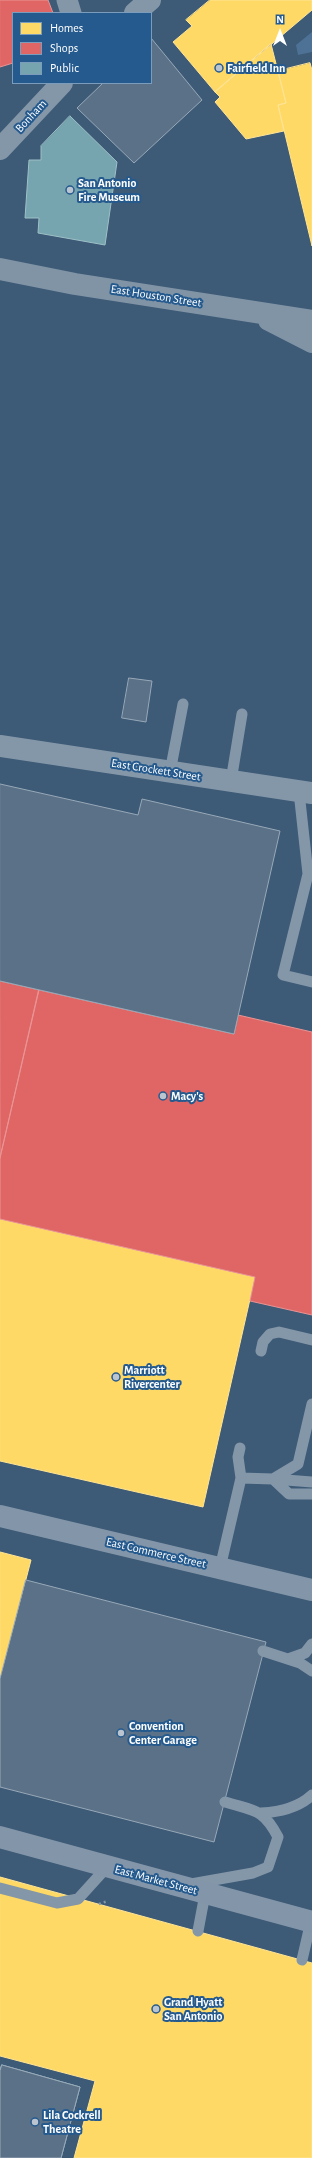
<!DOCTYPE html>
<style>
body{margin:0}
#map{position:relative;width:312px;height:2158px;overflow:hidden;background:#3d5a76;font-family:"Alegreya Sans",sans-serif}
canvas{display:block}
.legend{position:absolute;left:12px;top:12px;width:140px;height:72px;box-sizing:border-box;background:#255a8e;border:1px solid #7c9cbb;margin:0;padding:5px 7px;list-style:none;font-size:12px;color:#fff}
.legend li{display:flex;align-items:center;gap:8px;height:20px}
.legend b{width:20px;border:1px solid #7c9cbb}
.north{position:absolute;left:260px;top:12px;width:40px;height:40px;-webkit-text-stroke:3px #255a8e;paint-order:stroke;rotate:0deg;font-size:11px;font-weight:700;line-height:16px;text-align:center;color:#fff}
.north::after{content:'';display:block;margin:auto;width:14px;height:18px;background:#fff;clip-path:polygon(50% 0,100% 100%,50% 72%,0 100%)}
</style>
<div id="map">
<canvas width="312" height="2158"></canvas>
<ul class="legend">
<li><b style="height:11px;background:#ffd966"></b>Homes</li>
<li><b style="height:11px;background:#e06666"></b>Shops</li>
<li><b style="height:11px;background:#76a5af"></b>Public</li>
</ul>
<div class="north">N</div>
</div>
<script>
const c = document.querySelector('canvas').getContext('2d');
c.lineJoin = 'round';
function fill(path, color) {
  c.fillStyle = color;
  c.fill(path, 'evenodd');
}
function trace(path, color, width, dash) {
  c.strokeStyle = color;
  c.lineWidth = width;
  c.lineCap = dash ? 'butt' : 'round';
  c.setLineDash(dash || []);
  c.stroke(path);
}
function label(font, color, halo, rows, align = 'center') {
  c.font = font + ' "Alegreya Sans",sans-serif';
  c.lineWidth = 4;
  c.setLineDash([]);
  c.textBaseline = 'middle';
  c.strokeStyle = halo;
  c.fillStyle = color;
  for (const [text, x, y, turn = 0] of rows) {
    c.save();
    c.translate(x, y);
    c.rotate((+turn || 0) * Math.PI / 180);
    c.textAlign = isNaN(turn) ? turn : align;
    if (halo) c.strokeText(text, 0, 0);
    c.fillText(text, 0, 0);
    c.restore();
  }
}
const water = new Path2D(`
 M312,32v20l-14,3 -2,-10z`);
const homes = new Path2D(`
 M210,0h102v10l-97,82 -42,-50 19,-16 -6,-6z
 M271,44l15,59 -8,2 6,26 -38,8 -31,-37 5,-5 -5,-5z
 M310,63l2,7v176l-34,-141 8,-2 -8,-32z
 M0,1219l255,58 -52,230 -203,-46z
 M0,1552l31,8 -31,119z
 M0,1877l312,86v195h-238l21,-77 -95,-25z`);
const shops = new Path2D(`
 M0,0h48l5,13h-40v50l-13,4z
 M0,981l39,9 -39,168z
 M39,990l195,44 4,-19 74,17v283l-62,-14 5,-24 -255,-58v-61z`);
const public = new Path2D(`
 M70,116l47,46 -12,83 -67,-12 1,-15h-14l4,-58h12v-14z
 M2,2065l78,22 -19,71h-61v-87z`);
const building = new Path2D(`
 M151,38l51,62 -68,63 -57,-55 26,-25h48z
 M129,678l23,3 -6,41 -24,-4z
 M0,784l138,31 4,-16 138,32 -46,203 -234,-53z
 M26,1580l240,62 -52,200 -214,-55v-108z
 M2,2065l78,22 -19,71h-61v-87z`);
const path = new Path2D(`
 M99,1904l9,-3`);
const service = new Path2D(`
 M170,772l13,-68
 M231,781l11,-67
 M299,792l9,82 -25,101 29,7
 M261,1351l2,-9 7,-8 9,-2 33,8
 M241,1478l32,1 25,-15 14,-60
 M273,1479l16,15h23
 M273,1479l39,3
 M220,1568l21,-90 -3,-21 2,-9
 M263,1651l37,12 12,8
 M288,1659l17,-6 7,-9
 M261,1813c19,-1 37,-5 51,-18
 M191,1884l62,-11 15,-6 10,-30c-15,-29 -24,-26 -53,-35
 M0,1888l57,15 21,-4 29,-32
 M198,1931l7,-37
 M302,1960l9,-39`);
const minor = new Path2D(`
 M67,0l4,13`);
const tertiary = new Path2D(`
 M135,13l15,-13
 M0,149l62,-66
 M0,746l312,47`);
const secondary = new Path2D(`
 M0,269l75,15 237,37
 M269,320l43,22`);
const primary = new Path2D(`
 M0,1516l312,74
 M0,1837l312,85`);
const markers = [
 [219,68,4,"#bbc5cf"],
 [70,190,4,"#bbc5cf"],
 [163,1096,4,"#bbc5cf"],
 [116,1377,4,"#bbc5cf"],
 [121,1733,4,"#bbc5cf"],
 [156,2009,4,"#bbc5cf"],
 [35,2122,4,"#bbc5cf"]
];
const poiNames = [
 ["Fairfield Inn",227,68],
 ["San Antonio",78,183],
 ["Fire Museum",78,197],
 ["Macy's",171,1096],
 ["Marriott",124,1370],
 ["Rivercenter",124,1384],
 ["Convention",129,1726],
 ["Center Garage",129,1740],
 ["Grand Hyatt",164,2002],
 ["San Antonio",164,2016],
 ["Lila Cockrell",43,2115],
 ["Theatre",43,2129]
];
const streetNames = [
 ["Bonham",31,116,-47],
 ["East Houston Street",156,296,9],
 ["East Crockett Street",156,770,9],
 ["East Commerce Street",156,1553,13],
 ["East Market Street",156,1880,15]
];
fill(water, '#4d7295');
fill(homes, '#ffd966');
trace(homes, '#ffe494', 1);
fill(shops, '#e06666');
trace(shops, '#e99494', 1);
fill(public, '#76a5af');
trace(public, '#9fc0c7', 1);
fill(building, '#5a7187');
trace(building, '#98a9b8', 1);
trace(path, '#8497a9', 2.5, [2, 3]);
trace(service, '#8497a9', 11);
trace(minor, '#8497a9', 21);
trace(tertiary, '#8497a9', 22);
trace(secondary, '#8094a6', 22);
trace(primary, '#8396a9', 22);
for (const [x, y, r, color] of markers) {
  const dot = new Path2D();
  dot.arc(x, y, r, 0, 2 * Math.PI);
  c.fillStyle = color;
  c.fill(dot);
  trace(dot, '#255a8e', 1.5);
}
label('bold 12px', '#fff', '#255a8e', poiNames, 'left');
label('12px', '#fff', '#255a8e', streetNames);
</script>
